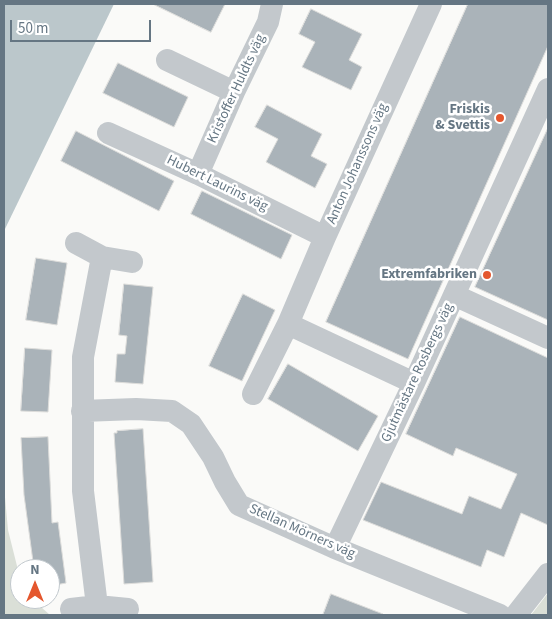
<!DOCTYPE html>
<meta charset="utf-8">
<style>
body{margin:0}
#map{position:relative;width:552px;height:619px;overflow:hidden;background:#fafaf8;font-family:"Source Sans 3",sans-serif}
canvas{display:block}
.frame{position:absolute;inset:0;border:5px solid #657683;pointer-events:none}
.north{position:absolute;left:10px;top:559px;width:50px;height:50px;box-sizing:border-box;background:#fff;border:1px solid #c1c8cd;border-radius:50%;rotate:0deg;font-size:14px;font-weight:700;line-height:20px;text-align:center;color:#657683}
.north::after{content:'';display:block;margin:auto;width:18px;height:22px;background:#e4572e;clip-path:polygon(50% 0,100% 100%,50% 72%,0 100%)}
.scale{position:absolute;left:10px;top:20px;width:141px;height:22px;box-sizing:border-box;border:2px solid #657683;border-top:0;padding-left:6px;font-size:15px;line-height:18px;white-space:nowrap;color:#657683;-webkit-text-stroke:4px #fff;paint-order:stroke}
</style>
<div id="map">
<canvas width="552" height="619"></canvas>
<div class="frame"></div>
<div class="north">N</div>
<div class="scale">50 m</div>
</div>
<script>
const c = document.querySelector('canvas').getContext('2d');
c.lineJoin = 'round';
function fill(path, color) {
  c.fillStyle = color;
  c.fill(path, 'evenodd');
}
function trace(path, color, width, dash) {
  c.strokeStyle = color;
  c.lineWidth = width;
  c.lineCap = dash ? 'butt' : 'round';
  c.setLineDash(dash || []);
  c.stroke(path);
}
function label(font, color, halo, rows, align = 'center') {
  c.font = font + ' "Source Sans 3",sans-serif';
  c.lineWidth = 5;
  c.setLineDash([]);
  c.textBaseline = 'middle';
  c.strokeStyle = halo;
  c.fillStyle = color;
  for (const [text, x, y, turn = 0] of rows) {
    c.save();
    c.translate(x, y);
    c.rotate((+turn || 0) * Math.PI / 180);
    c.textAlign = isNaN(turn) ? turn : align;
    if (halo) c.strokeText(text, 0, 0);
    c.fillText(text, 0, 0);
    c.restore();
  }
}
const green = new Path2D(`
 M4,486l4,44 12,48v21h12l18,16h-46z
 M548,593v22h-17z`);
const water = new Path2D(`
 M4,4h110l-110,227z`);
const building = new Path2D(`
 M153,4h72l-14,28z
 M468,4h80v42l-140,313 -82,-37z
 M311,9l51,25 -13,26 13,7 -11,23 -49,-23 13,-25 -16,-8z
 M118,63l70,34 -14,30 -71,-34z
 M267,105l55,29 -11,22 16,8 -12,24 -49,-26 12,-23 -23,-12z
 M548,128v192l-73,-33z
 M76,131l98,50 -15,30 -98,-50z
 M202,191l90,44 -11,24 -90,-45z
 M36,258l31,5 -10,62 -31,-5z
 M124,284l29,3 -10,97 -28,-2 2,-28h8l2,-18 -8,-1z
 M243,294l32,16 -33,71 -33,-15z
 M460,317l88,41v167l-27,-12 -17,44 -17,-7 -6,17 -118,-47 18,-38 81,32 7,-18 32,13 16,-35 -61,-26 -3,8 -47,-22z
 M25,348l27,2 -4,62 -27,-1z
 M288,364l90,52 -20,35 -90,-52z
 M143,429l10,153 -29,2 -10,-151h3v-2z
 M48,437l4,86 6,-1 8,61 -16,3v-17h-16l-10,-74 -3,-57z
 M331,594l52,20v1h-60z`);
const minor = new Path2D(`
 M167,60l67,32
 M108,133l90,41 127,63
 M198,174l36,-82 34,-70 4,-18
 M76,243l26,14 30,5
 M454,295l94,43
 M288,324l126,59
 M253,394l35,-70 37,-87 106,-233
 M82,411l54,-2 36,2 19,13 22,33 12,25 14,23 96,43 165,67
 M335,548l79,-165 134,-294
 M97,606l-14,-115v-134l19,-100
 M71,609l26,-3 31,3
 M516,615l32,-41`);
const markers = [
 [500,118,5,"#e4572e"],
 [487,275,5,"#e4572e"]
];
const streetNames = [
 ["Kristoffer Huldts väg",237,89,-65],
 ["Anton Johanssons väg",358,164,-66],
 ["Hubert Laurins väg",217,184,26],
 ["Gjutmästare Rosbergs väg",418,373,-65],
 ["Stellan Mörners väg",302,532,24]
];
const poiNames = [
 ["Friskis",490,110],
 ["& Svettis",490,126],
 ["Extremfabriken",477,275]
];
fill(green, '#dadfd7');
fill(water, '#bbc7cb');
fill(building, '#aab3b9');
trace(building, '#dcdcda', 1);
trace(minor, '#c3c8cc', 22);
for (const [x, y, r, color] of markers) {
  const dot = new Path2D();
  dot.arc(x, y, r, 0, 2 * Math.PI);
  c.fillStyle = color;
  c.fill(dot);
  trace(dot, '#fff', 2);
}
label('14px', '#657683', '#fff', streetNames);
label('bold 14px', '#657683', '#fff', poiNames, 'right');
</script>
